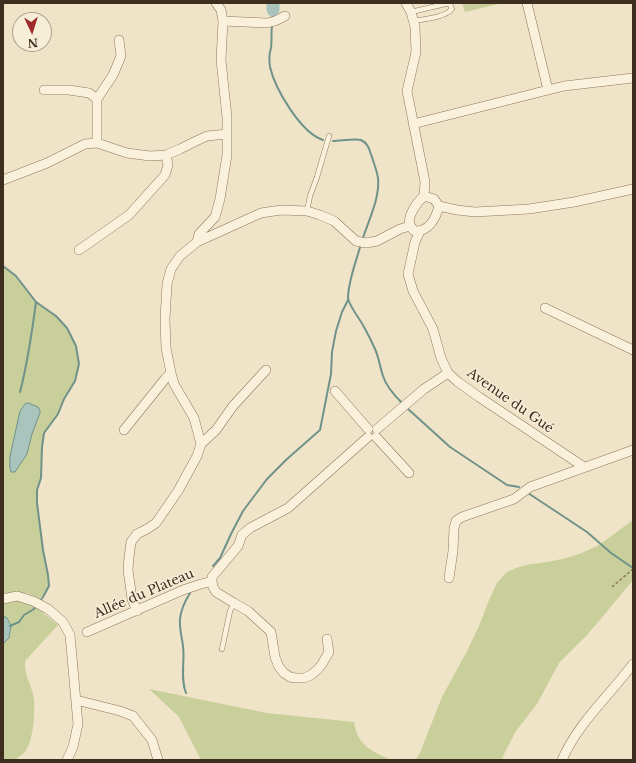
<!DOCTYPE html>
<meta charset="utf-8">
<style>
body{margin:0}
#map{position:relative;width:636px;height:763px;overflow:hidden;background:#f0e4c8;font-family:"Libre Baskerville",serif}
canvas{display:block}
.frame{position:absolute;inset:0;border:4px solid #3d2e20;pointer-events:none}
.north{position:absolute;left:12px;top:12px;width:40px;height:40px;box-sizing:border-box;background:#f7eed8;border:1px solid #ada18e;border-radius:50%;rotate:176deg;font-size:11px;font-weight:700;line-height:16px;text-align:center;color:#3d2e20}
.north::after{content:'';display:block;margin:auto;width:14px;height:18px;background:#9e2a2b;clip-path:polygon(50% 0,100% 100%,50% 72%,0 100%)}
</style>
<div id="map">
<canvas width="636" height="763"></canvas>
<div class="frame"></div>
<div class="north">N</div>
</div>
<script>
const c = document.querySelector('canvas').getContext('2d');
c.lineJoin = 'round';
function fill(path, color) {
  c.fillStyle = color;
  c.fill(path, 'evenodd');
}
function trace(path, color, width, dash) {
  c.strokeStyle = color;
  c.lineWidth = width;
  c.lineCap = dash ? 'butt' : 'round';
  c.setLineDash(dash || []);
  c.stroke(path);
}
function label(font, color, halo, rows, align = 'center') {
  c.font = font + ' "Libre Baskerville",serif';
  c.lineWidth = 3;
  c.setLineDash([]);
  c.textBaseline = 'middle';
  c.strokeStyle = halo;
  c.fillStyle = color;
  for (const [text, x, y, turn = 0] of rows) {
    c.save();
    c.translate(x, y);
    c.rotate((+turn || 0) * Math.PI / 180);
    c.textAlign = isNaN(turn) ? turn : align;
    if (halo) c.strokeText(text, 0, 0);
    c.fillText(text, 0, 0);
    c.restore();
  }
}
const green = new Path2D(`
 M462,3h41l-38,9z
 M3,266l13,10 20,26 20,14 11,12 9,18 3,18 -4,17 -11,18 -6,15 -14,19 -2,14 -1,31 -4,12v13l4,33 4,26 3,13 1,11 -6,11 -4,1 -12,-5h-24z
 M633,520v60l-29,35 -17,20 -28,28 -22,41 -21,27 -12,23 -2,6h-87l4,-5 23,-58 25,-46 12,-25 10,-26 8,-17 7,-8 3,-3 9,-4 10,-3 27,-4 17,-4 14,-5 15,-7z
 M8,601h13l12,4 25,20 -33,36c-1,13 5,21 8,33 3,14 1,46 -8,58 -3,3 -7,5 -10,8h-12v-158z
 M149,689l118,24 87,9c3,23 18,30 38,38h-191l-22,-43z`);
const water = new Path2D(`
 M28,403l10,4 2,3v3l-8,21 -5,20 -12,18h-4c-2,-5 -1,-11 -1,-16l10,-45 5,-7z
 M3,616l4,2 4,8 -2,12 -6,6z`);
const stream = new Path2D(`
 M269,3l4,7 -1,9
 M272,26c-1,7 0,15 -1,22 -2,6 -2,12 -1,19 5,22 31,66 53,73
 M333,141c7,0 23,-3 28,-1 8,4 8,10 11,17 2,7 5,14 6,21 2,20 -9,41 -15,60
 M360,247c-4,15 -12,35 -12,51 1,8 12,21 16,29 4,7 8,15 11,22 4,9 5,18 8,27 3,10 12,20 19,27
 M3,266l13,10 20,26 20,14 11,12 9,18 3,18 -4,17 -11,18 -6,15 -14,19 -2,14 -1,31 -4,12v13l6,47 5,25 1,11 -6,11 -3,4
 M20,392c8,-30 12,-60 16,-90
 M407,408l43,39 57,38 12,2
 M528,493l59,39 24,21 22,15
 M213,566l7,-8 11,-24 12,-23 24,-32 20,-20 33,-29 11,-56 1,-22 4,-21 6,-19 6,-12
 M10,626l9,-4 5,-7 10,-6 2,-3
 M186,693c-6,-15 -1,-31 -3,-47 -1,-9 -4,-18 -3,-27 1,-10 5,-18 10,-26`);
const river = new Path2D(`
 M273,10v-7`);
const path = new Path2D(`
 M612,587l21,-18`);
const lane = new Path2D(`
 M411,12l34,-8h5l2,5c-8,9 -27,10 -39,12
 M307,211l3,-15 7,-19 12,-41
 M222,649l8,-38 4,-8`);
const street = new Path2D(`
 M406,3l5,9 4,15 1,25 -9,39 18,91 -1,14
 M527,3l21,87
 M223,21l44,2 8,-2 10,-5
 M44,90h25l20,3 8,6
 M413,124l151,-38 69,-8
 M97,143v-44l16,-24 8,-19 -2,-16
 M3,180l44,-17 38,-19 12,-1 30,10 23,3 16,-1 14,-6 14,-7 13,-6 20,-2
 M424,196l10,3 5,7c-3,12 -10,26 -25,25 -1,-2 -3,-4 -4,-6 -3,-9 7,-23 14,-29z
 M439,206l18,4 18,2 54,-3 45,-7 59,-13
 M420,231l-5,11 -7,32 5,17 20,38 8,29 7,15 10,9 21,15 105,70
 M197,242l2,-8 16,-17 5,-18 7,-44v-38l-6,-57 2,-39 -2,-11 -5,-7
 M79,250l50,-35 36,-40 3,-10 -2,-10
 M545,308l88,42
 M335,391l33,38
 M377,429l47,-40 24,-16
 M124,430l41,-51 6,-6
 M376,437l33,36
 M201,444l-7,-26 -20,-34 -3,-11 -5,-25 -1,-29 2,-35 4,-15 9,-13 17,-14 64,-29 20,-3 26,1 13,4 14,6 22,20 10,2 11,-2 23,-12 10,-3
 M449,578l4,-27 1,-23 2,-7 6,-4 52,-18 16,-12 103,-37
 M3,599l14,-3 16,5 15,8 15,13 7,13 6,67 2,22 -5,23 -6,13
 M137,611l-5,-12 -4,-29 1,-13 2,-15 6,-8 10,-5 9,-6 22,-32 19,-35 4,-12 15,-14 17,-24 33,-36
 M87,632l96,-42 15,-5 14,-4
 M327,639l2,13 -7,12 -4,5 -7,6 -7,3h-9l-5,-1 -6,-4 -5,-6 -4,-10 -4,-25 -23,-21 -14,-8 -18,-11 -3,-5 -1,-6v-4l26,-31 4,-11 8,-7 38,-20 80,-71
 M76,702l4,-1 40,10 13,5 19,24 6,20
 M562,760c16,-37 47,-64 71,-96`);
const streetNames = [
 ["Avenue du Gué",510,401,35],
 ["Allée du Plateau",144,594,-23]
];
fill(green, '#c9cf9b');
fill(water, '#a9c4bc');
trace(water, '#6f938a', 1);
trace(stream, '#6f938a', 2);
trace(river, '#a9c4bc', 13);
trace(lane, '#8d765c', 5.5);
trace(street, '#8d765c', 10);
trace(path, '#8d765c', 1.5, [3, 2]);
trace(lane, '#faf1dc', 4.5);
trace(street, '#faf1dc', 9);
label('13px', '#3d2e20', '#f7eed8', streetNames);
</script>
